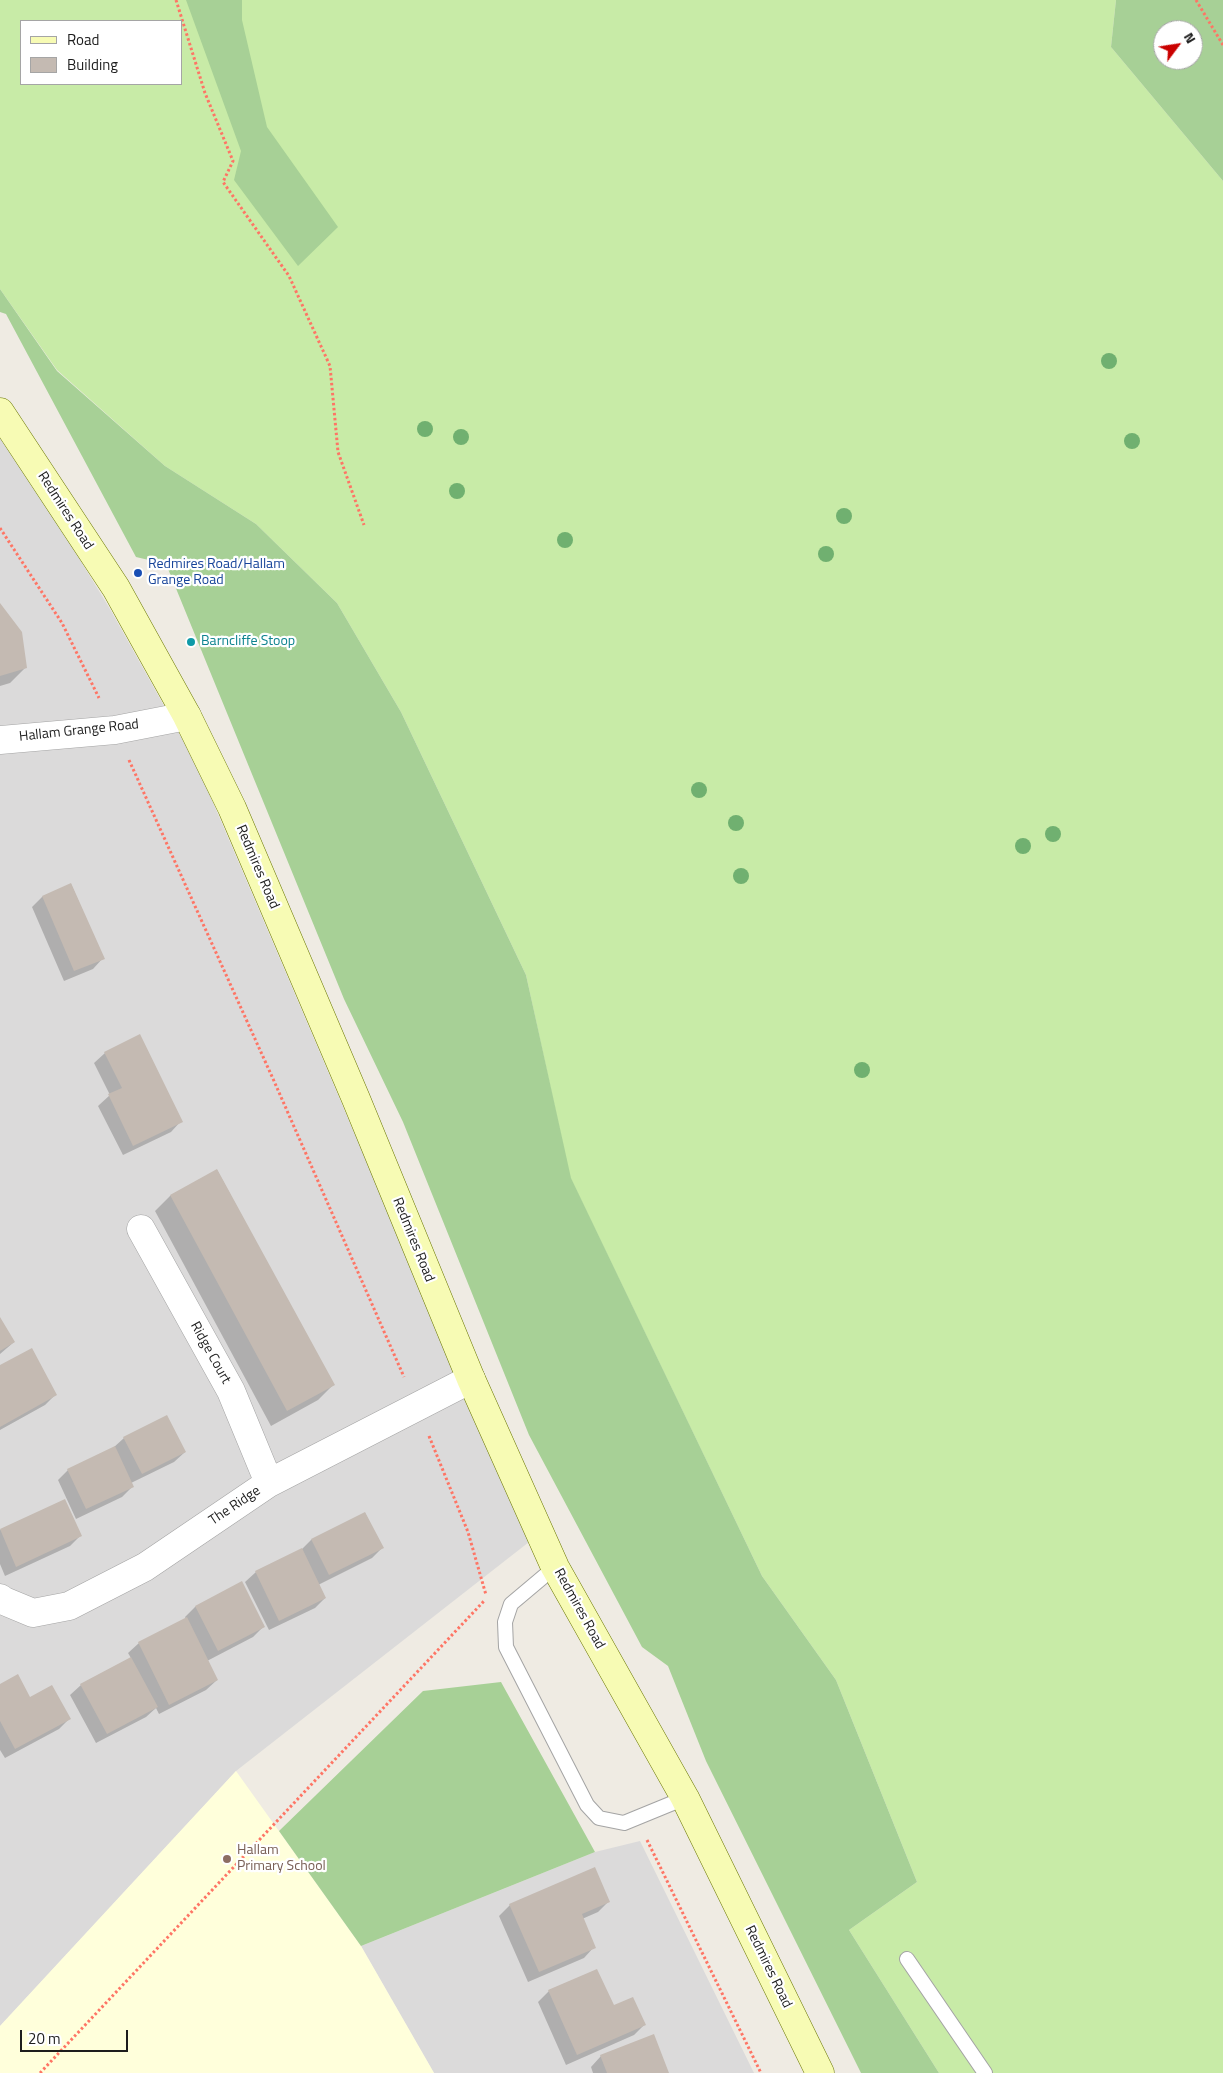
<!DOCTYPE html>
<style>
body{margin:0}
#map{position:relative;width:1223px;height:2073px;overflow:hidden;background:#efebe3;font-family:"Titillium Web",sans-serif}
canvas{display:block}
.legend{position:absolute;left:20px;top:20px;width:162px;height:65px;box-sizing:border-box;background:#fff;border:1px solid #a5a5a5;margin:0;padding:6px 9px;list-style:none;font-size:15px;color:#1d1d1d}
.legend li{display:flex;align-items:center;gap:10px;height:25px}
.legend b{width:25px;border:1px solid #a5a5a5}
.north{position:absolute;left:1153px;top:20px;width:50px;height:50px;box-sizing:border-box;background:#fff;border:1px solid #a5a5a5;border-radius:50%;rotate:59deg;font-size:14px;font-weight:700;line-height:20px;text-align:center;color:#1d1d1d}
.north::after{content:'';display:block;margin:auto;width:18px;height:22px;background:#ca0100;clip-path:polygon(50% 0,100% 100%,50% 72%,0 100%)}
.scale{position:absolute;left:20px;top:2030px;width:108px;height:22px;box-sizing:border-box;border:2px solid #1d1d1d;border-top:0;padding-left:6px;font-size:15px;line-height:18px;white-space:nowrap;color:#1d1d1d;-webkit-text-stroke:4px #fff;paint-order:stroke}
</style>
<div id="map">
<canvas width="1223" height="2073"></canvas>
<ul class="legend">
<li><b style="height:6px;background:#f7fbb4"></b>Road</li>
<li><b style="height:14px;background:#c4bab2"></b>Building</li>
</ul>
<div class="north">N</div>
<div class="scale">20 m</div>
</div>
<script>
const c = document.querySelector('canvas').getContext('2d');
c.lineJoin = 'round';
function fill(path, color) {
  c.fillStyle = color;
  c.fill(path, 'evenodd');
}
function trace(path, color, width, dash) {
  c.strokeStyle = color;
  c.lineWidth = width;
  c.lineCap = dash ? 'butt' : 'round';
  c.setLineDash(dash || []);
  c.stroke(path);
}
function label(font, color, halo, rows, align = 'center') {
  c.font = font + ' "Titillium Web",sans-serif';
  c.lineWidth = 4.5;
  c.setLineDash([]);
  c.textBaseline = 'middle';
  c.strokeStyle = halo;
  c.fillStyle = color;
  for (const [text, x, y, turn = 0] of rows) {
    c.save();
    c.translate(x, y);
    c.rotate((+turn || 0) * Math.PI / 180);
    c.textAlign = isNaN(turn) ? turn : align;
    if (halo) c.strokeText(text, 0, 0);
    c.fillText(text, 0, 0);
    c.restore();
  }
}
const residential = new Path2D(`
 M0,429l110,180 87,156 332,777 -293,229 -236,255z
 M640,1841l114,232h-320l-73,-127 234,-94z`);
const education = new Path2D(`
 M236,1771l125,175 73,127h-434v-47z`);
const grass = new Path2D(`
 M0,0h1116l-5,47 112,134v1892h-284l-90,-143 68,-48 -81,-202 -74,-104 -192,-399 -44,-202 -125,-263 -64,-109 -81,-79 -91,-58 -108,-96 -57,-81zM21,21h160v63h-160z`);
const forest = new Path2D(`
 M186,0h56v20l25,107 71,100 -40,39 -64,-86 7,-29z
 M1116,0h107v181l-112,-134zM1163,30h30v30h-30z
 M0,289l57,82 108,95 91,58 81,79 64,109 125,263 45,203 191,398 74,104 81,202 -68,48 90,143h-78l-155,-312 -38,-95 -26,-19 -113,-212 -126,-313 -59,-123 -178,-435 -30,-7 -130,-243 -6,-2z
 M501,1682l94,170 -234,94 -82,-115 144,-140z`);
const shadow = new Path2D(`
 M0,605l25,63 -15,15 -10,3z
 M71,884l32,74 -10,11 -29,12 -32,-74 10,-10z
 M105,1053l76,68 -10,11 -48,23 -25,-49 12,-11 -16,-32z
 M217,1170l116,215 -15,15 -47,26 -116,-215 15,-15z
 M0,1319l14,23 -14,12z
 M0,1367l56,27 -11,11 -45,25z
 M124,1438l61,14 -11,10 -43,21 2,3 -11,11 -46,22 -18,-39 10,-10 45,-22z
 M64,1501l16,35 -10,10 -65,30 -5,-12v-34z
 M365,1513l17,35 -10,10 -54,27 7,13 -10,10 -46,22 -24,-48 11,-10 45,-22 10,-10z
 M241,1583l23,43 -11,11 -46,24 10,19 -11,10 -47,24 -3,-6 -10,9 -50,26 -26,-48 11,-10 50,-27 -3,-5 11,-10 47,-24 -1,-2 10,-10z
 M0,1686l30,13 39,20 -10,10 -54,29 -5,-8z
 M608,1902l-10,10 -16,7 12,28 -10,11 -56,24 -29,-66 11,-11z
 M549,1991l64,16 31,18 -10,10 -68,30 -28,-63z
 M601,2056l66,17h-74l-2,-6z`);
const building = new Path2D(`
 M0,603l22,29 5,36 -27,8z
 M71,883l34,76 -31,12 -32,-75z
 M140,1034l43,88 -50,24 -25,-52 14,-6 -18,-36z
 M217,1169l118,216 -48,26 -117,-216z
 M0,1317l15,25 -15,9z
 M32,1348l25,47 -57,32v-62z
 M167,1415l19,37 -44,22 -19,-37z
 M115,1446l19,41 -48,22 -19,-40z
 M65,1499l17,37 -66,31 -16,-38z
 M365,1512l19,36 -55,27 -18,-36z
 M302,1548l24,50 -47,23 -24,-50z
 M242,1581l23,46 -47,24 -23,-45z
 M187,1617l31,63 -49,25 -31,-63z
 M131,1657l27,50 -51,27 -27,-50z
 M18,1674l12,23 22,-12 19,34 -56,30 -15,-28v-37z
 M595,1867l15,35 -28,12 14,34 -57,24 -30,-68z
 M597,1969l17,36 19,-8 13,28 -69,30 -29,-65z
 M654,2034l15,39h-62l-7,-18z`);
const path = new Path2D(`
 M176,0l29,93 28,68 -10,21 66,94 41,90 8,86 26,73
 M1196,0l27,45
 M0,528l62,95 37,75
 M129,760l145,321 130,296
 M429,1436l39,96 18,63
 M647,1840l114,233
 M40,2073l444,-472`);
const lane = new Path2D(`
 M555,1567l-44,37 -6,18 1,25 81,158 12,13 25,5 61,-25
 M907,1959l78,114`);
const street = new Path2D(`
 M0,740l115,-10 72,-14
 M141,1229l90,162 38,92
 M0,1598l4,3 29,12 36,-7 76,-39 124,-84 202,-104`);
const secondary = new Path2D(`
 M0,412l116,176 71,128 45,92 124,291 115,280 84,188 130,231 135,275`);
const trees = [
 [1109,361],
 [425,429],
 [461,437],
 [1132,441],
 [457,491],
 [844,516],
 [565,540],
 [826,554],
 [699,790],
 [736,823],
 [1053,834],
 [1023,846],
 [741,876],
 [862,1070]
];
const markers = [
 [138,573,5,"#1a4fb4"],
 [191,642,5,"#0f9aa8"],
 [227,1859,5,"#8d6e63"]
];
const streetNames = [
 ["Redmires Road",65,511,57],
 ["Hallam Grange Road",79,731,-6],
 ["Redmires Road",257,867,67],
 ["Redmires Road",413,1240,68],
 ["Ridge Court",210,1353,61],
 ["The Ridge",235,1506,-34],
 ["Redmires Road",579,1609,61],
 ["Redmires Road",768,1967,64]
];
const transitNames = [
 ["Redmires Road/Hallam",148,565],
 ["Grange Road",148,581]
];
const cultureNames = [
 ["Barncliffe Stoop",201,642]
];
const educationNames = [
 ["Hallam",237,1851],
 ["Primary School",237,1867]
];
fill(residential, '#dbdada');
fill(education, '#ffffdb');
fill(grass, '#c8eba7');
fill(forest, '#a7d096');
fill(shadow, '#0003');
fill(building, '#c4bab2');
trace(lane, '#a4a4a4', 16);
trace(street, '#a4a4a4', 29);
trace(secondary, '#6a7701', 29);
trace(path, '#fe7565', 3, [2.5, 2.5]);
trace(lane, '#fff', 14);
trace(street, '#fff', 28);
trace(secondary, '#f7fbb4', 28);
c.fillStyle = '#70b070';
for (const [x, y] of trees) {
  c.beginPath();
  c.arc(x, y, 8, 0, 2 * Math.PI);
  c.fill();
}
for (const [x, y, r, color] of markers) {
  const dot = new Path2D();
  dot.arc(x, y, r, 0, 2 * Math.PI);
  c.fillStyle = color;
  c.fill(dot);
  trace(dot, '#fff', 2);
}
label('14px', '#1d1d1d', '#fff', streetNames);
label('14px', '#164399', '#fff', transitNames, 'left');
label('14px', '#0d838f', '#fff', cultureNames, 'left');
label('14px', '#785e54', '#fff', educationNames, 'left');
</script>
